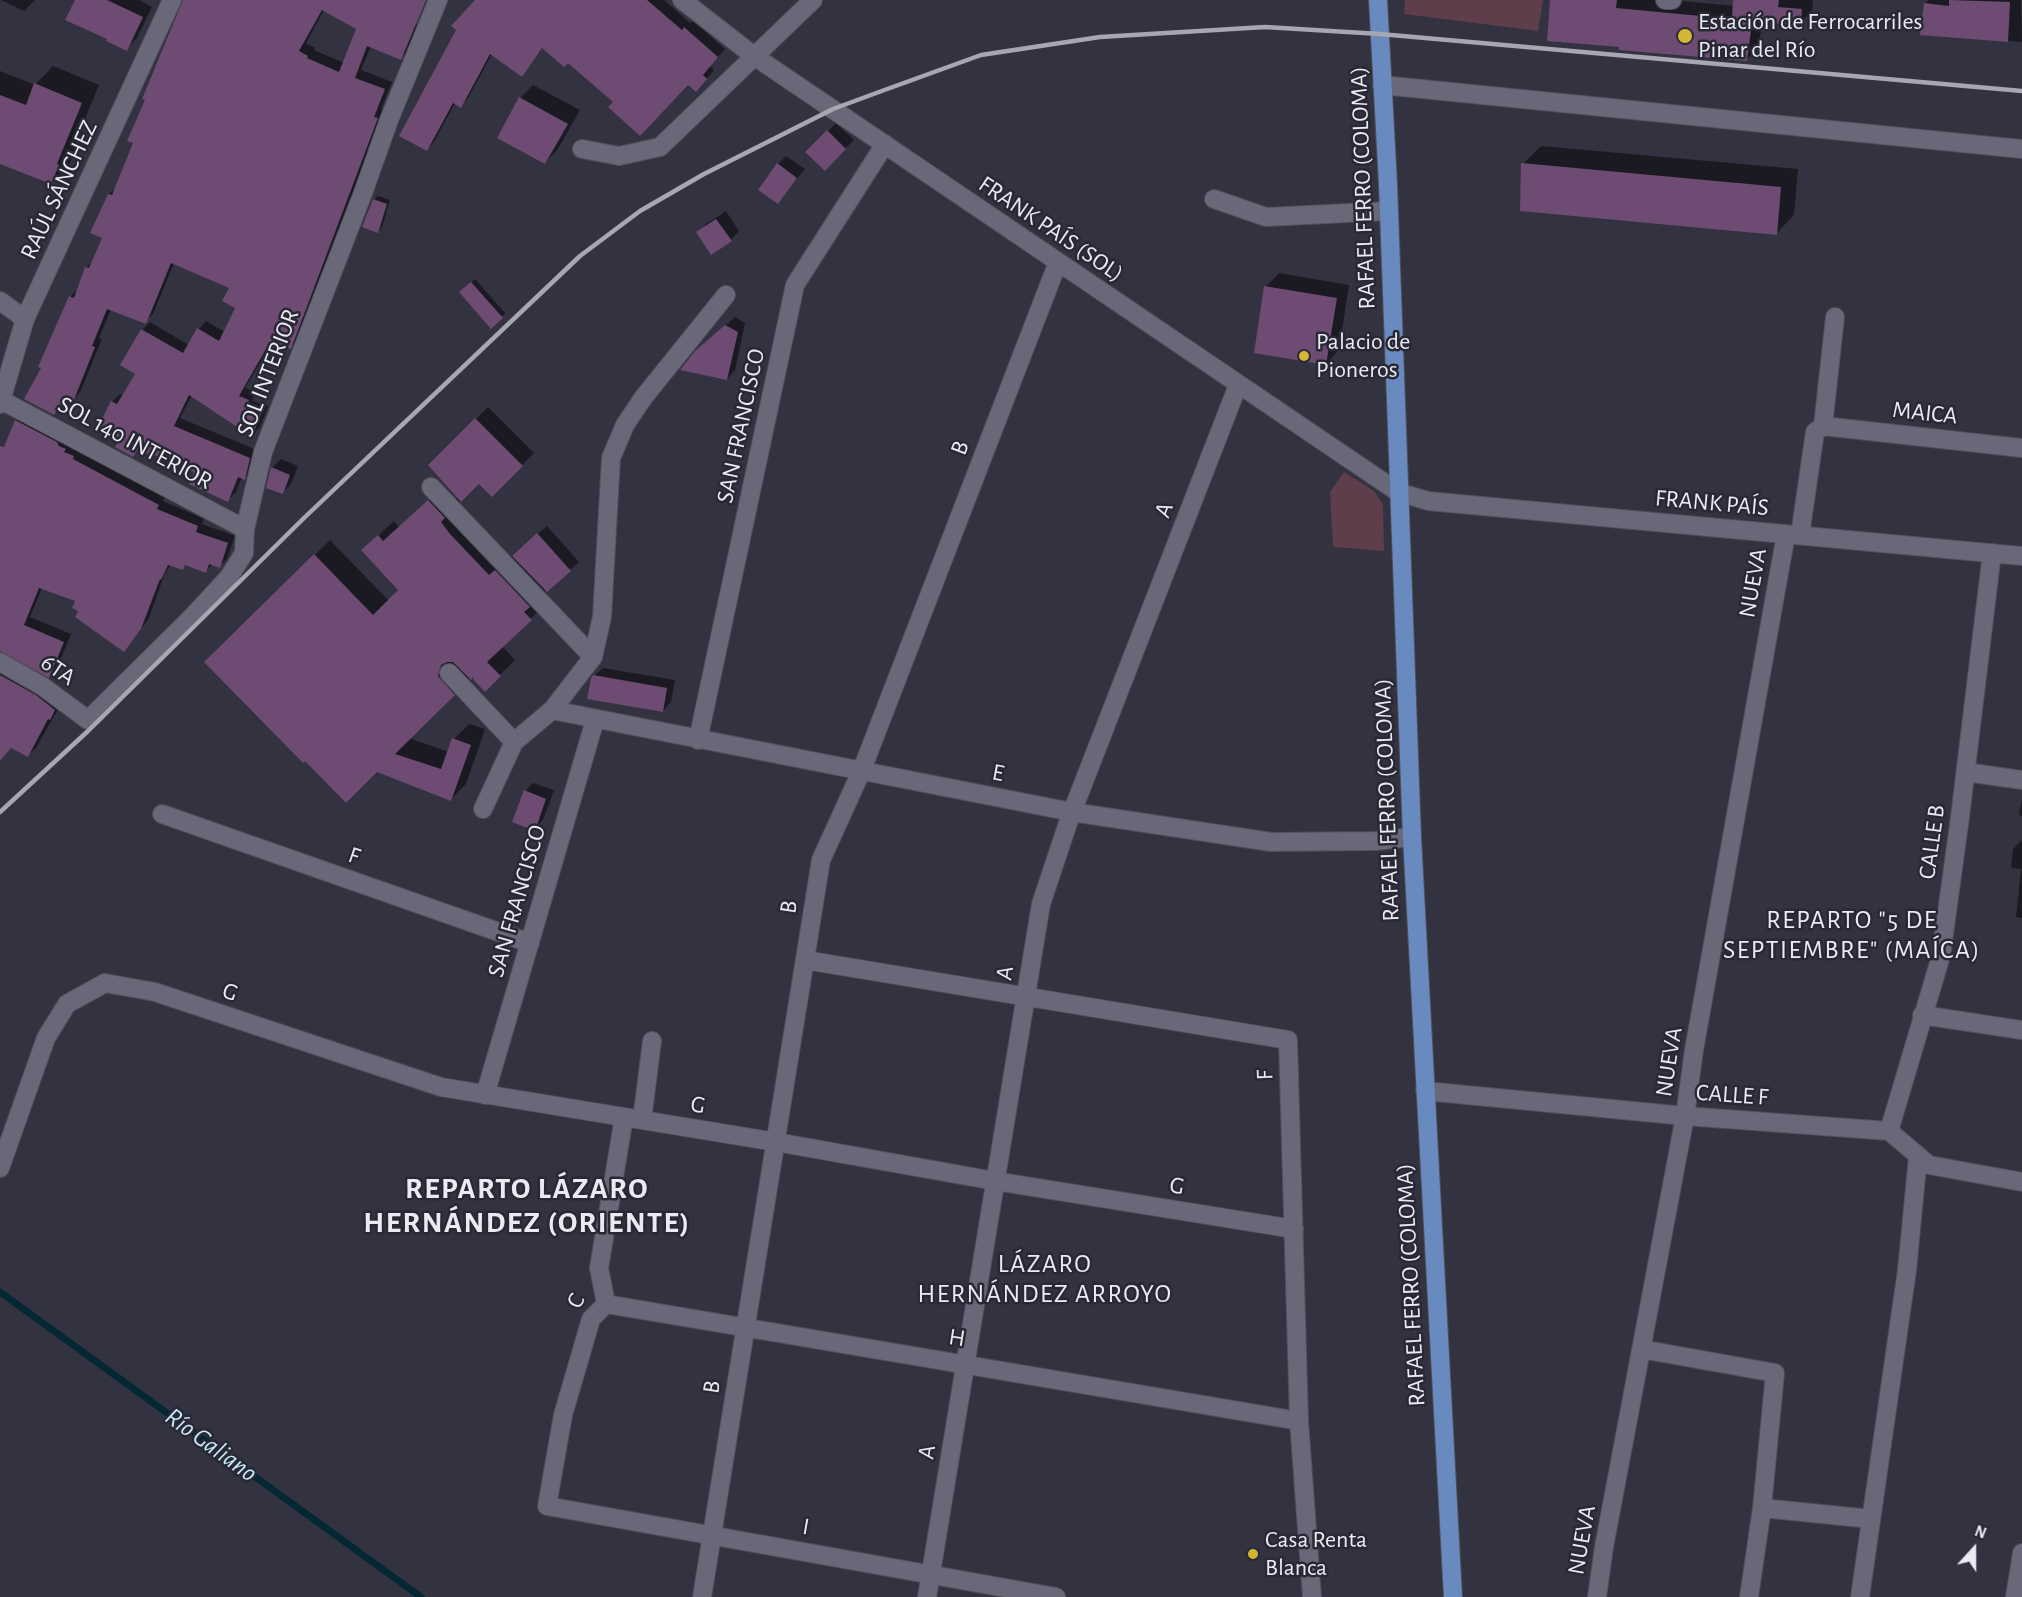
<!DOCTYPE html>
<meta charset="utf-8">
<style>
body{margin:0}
#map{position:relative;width:2022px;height:1597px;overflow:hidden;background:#333240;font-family:"Alegreya Sans",sans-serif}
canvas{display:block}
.north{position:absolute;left:1944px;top:1519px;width:60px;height:60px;-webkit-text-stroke:4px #292835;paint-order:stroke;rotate:21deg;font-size:16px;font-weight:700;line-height:24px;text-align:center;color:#eaeaf3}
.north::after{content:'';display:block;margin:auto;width:21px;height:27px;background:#eaeaf3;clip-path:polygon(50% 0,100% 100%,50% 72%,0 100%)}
</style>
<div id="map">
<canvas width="2022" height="1597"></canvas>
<div class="north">N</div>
</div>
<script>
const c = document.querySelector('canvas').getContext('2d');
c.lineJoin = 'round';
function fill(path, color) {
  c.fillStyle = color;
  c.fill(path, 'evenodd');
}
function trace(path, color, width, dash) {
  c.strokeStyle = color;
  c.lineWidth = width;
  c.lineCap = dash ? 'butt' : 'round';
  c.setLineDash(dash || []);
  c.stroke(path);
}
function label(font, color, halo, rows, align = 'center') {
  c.font = font + ' "Alegreya Sans",sans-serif';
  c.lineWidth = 5;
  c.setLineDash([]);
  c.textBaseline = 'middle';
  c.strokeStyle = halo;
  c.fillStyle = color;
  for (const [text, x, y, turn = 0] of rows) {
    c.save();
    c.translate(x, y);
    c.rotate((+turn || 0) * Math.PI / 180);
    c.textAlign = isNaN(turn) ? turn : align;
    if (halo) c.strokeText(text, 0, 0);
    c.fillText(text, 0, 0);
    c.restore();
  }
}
const green = new Path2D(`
 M1405,0h138l-5,31 -134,-17z
 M1344,472l30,19 9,13 1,47 -51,-4 -3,-55z`);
const shadow = new Path2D(`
 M1,0h34l-11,11z
 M76,0h63l13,7 -15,31 -11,11 -17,-11z
 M186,0h232l-9,19 10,7 -10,24 -8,8 -30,-12 -10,24 31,12 -11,27 4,1 -87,230 -8,8 -17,-7 -28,47 11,4 -4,9 16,5 -8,21 -8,8 -60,-40 -12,23 77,32 -5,20 -7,8 -3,-1 -6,15 -8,8 -32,-29 -56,-23 -8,7 -10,-17 -10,-36 8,-8 4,2 13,-22 5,-44 8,-8 39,23 10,-16 7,-8 19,11 12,-25 -6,-20 -57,-24 -21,51 -8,8 -34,-13 -12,29 3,1 -22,53 -7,8 -7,-3 -13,16 -10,-46 27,-70 8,-8 8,-21 8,-8 10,-23 5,-43 8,-7 17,-45zM324,10l33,18 -13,35 -30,-13 1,-2 -9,-5z
 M477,0h187l26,23 3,-2 32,28 -15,17 4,4 -10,12 -15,1 -74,19 -47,-41 -25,-14 -22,28 -29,-21 -24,44 -7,8 -6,-3 -21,39 -7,7z
 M1551,0h121l62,6 1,-6h78l-1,11 -12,12 -38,-2 -3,26 -12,12 -126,-14z
 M1929,0h92l1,42 -100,-8 3,-31z
 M53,66l46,19 -25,61 2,1 -7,18 -18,18 -51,-21v-91l35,14z
 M533,85l47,25 -22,39 -13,14 -25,-65z
 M836,123l18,17 -29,29 -17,-17z
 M1541,146l257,23 -4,46 -17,18 -254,-69z
 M786,156l19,13 -27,33v-38z
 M378,196l12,4 -8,27 -4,4 -4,-31z
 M726,211l13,20 -8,9 -33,-7 8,-9z
 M1279,273l70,12 -10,65 -13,14 -60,-77z
 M475,279l30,34 -14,14 -30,-35z
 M735,317l10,6 -10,47 -8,9 -21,-36z
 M488,407l46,46 -42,42 -13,-13 -24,24 51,55 41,-35 32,36 -40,34 7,8 -44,42 13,14 -30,30 -8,-19 -68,67 40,14 5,-13 15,-15 16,5 -19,55 -15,15 -245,-137 124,-122 59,61 11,-11 -37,-40 31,-29 5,6 45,-41 12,13 2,-2 -28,-32z
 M24,414l57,34 -2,4 86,45 -2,4 41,18 -2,5 33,12 -8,23 -8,7 -6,-2 -8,7 -18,-7 -5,5 -11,-5 -6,9 -17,47 -24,30 -44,-40 -3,-10 -35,-12 -12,29 41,17 -14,34 -8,8 -49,-25v-190l16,-40z
 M281,459l17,7 -7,18 -9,9 -14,-6 5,-20z
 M0,663l62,39 -26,46 -8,7 -17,-8 -11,13z
 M603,668l72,12 -4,22 -8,9 -69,-35z
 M533,783l21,7 -11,30 -9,9 -9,-38z
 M2022,799v17l-3,-1z
 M2022,840v78l-6,-1 5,-48 -10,-1 2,-19z`);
const stream = new Path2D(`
 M0,1292l421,305`);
const building = new Path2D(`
 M75,0h32l36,17 -16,34 -21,-10 1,-2 -42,-19z
 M183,0h243l-25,60 -34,-14 -12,32 30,11 -11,28 4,1 -87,231 -21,-7 -31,54 10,4 -3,9 15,5 -9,23 -63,-42 -15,31 76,32 -5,22 -7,-3 -10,25 -39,-18 5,-12 -40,-17 -1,2 -15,-8 -5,8 -18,-10 5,-9 -22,-11 13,-26 6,3 18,-30 -15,-9 21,-36 42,24 14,-25 22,13 16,-33 -13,-7 7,-13 -58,-25 -25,61 -39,-15 -15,37 3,1 -22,55 -10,-4 -9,17 -30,-16 17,-31 -3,-1 31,-71 5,2 11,-31 4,1 13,-30 -12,-5 18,-39 4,1 21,-52 -6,-2 18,-41 -3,-1zM322,10l34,19 -17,43 -32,-14 1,-2 -9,-5z
 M475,0h172l35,30 2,-3 34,30 -15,18 4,4 -11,13 -8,-7 -48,51 -32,-29 5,-5 -45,-39 -4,4 -22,-19 -20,29 -32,-23 -29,54 -8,-5 -26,48 -28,-15 57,-106 -5,-4z
 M1550,0h67l-1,8 116,11 1,-19h46l-1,7 24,2 -1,16 -49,-3 -5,39 -128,-11v-3l-72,-6z
 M1949,0l61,2 -2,40 -88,-7 4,-32 25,3z
 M34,83l48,20 -25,61 2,1 -8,19 -51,-20v-69l26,10z
 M519,97l49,27 -23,40 -48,-26z
 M827,130l19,19 -21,22 -20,-19z
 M777,163l20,15 -19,26 -20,-14z
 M1521,163l260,24 -4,48 -257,-24z
 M373,199l14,5 -9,29 -16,-6z
 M716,219l16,22 -21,14 -15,-23z
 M471,282l32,36 -12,11 -32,-37z
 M1264,286l73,12 -11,67 -72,-12z
 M725,325l13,7 -11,48 -47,-10 15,-19z
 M475,418l48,48 -31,31 -13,-13 -18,18 -33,-37z
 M15,420l42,22 2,4 7,3 -2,3 10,4 -1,3 86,46 -2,4 41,17 -2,6 32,11 -8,25 -11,-4 -3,9 -21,-8 -2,5 -15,-5 -7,15 -1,-1 -19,50 -17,23 -49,-35 3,-6 -6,-3 3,-7 -36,-13 -15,37 40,17 -15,36 -49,-27v-205l4,1z
 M271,467l19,8 -7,19 -17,-6z
 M428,500l17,18 -4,4 9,12 39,41 6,-5 35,37 -6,5 8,8 -45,42 14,14 -16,16 -12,-13 1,-3 -3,4 -18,-18h-6l-6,3 -3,11 17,19 -60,59 46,15 11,-31 19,7 -20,56 -74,-29 -31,31 -41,-42 -2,2 -99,-101 110,-108 59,61 25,-25 -37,-40 17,-15 5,6z
 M537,533l34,38 -24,21 -35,-36z
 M0,675l36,20 19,15 -5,10 -2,-1 -20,38 -17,-9 -11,13z
 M593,675l74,13 -4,24 -76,-13 4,-21z
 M524,790l22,9 -11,32 -23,-9z`);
const minor = new Path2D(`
 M682,0l72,56 644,436 30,9 594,55
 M1665,0h7
 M1382,85l640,64
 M582,149l37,7 41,-9 153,-147
 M1214,199l52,18 123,-6
 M0,301l25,18
 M1,400l244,129
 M0,404l25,-85 147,-319
 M1823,426l199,22
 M1823,426l12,-109
 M431,487l162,170
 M1800,535l15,-103 8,-6
 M0,662l42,24 46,34 102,-101 39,-42 15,-24 1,-24 18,-77 100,-259 26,-73 49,-120
 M449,673l65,69
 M552,710l520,102 199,30 104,-1 37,-4
 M698,740l97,-455 90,-141
 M1966,772l56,8
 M483,809l31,-67 38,-32 41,-53 9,-40 9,-159 14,-33 18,-27 83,-103
 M162,814l368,129
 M805,960l483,80 11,381 13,176
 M1922,1015l100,15
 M1425,1091l260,25 204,15 40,34 93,17
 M485,1095l110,-375
 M642,1120l10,-79
 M1889,1131l52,-175 19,-139 32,-264
 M0,1168l46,-130 21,-34 38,-21 50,9 286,95 335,55 219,39 299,48
 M606,1304l-15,15 -28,96 -16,91 509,91
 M606,1304l693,117
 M606,1304l-7,-36 25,-151
 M1641,1349l134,24 -13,135 -13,89
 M1762,1508l109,11
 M702,1597l119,-737 40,-88 197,-510
 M927,1597l114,-693 28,-84 169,-435
 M1597,1597l7,-50 81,-431 9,-66 92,-516
 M1860,1597l47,-327 11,-113
 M2015,1597l7,-44`);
const major = new Path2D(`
 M1378,0l10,184 24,653 41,760`);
const rail = new Path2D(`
 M0,812l88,-81 216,-213 276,-262 60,-45 64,-37 129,-65 46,-17 102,-37 119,-18 165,-10 115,7 642,57`);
const markers = [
 [1685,36,8,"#d4b635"],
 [1304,356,6,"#d4b635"],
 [1253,1554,6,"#d4b635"]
];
const poiNames = [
 ["Estación de Ferrocarriles",1698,22],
 ["Pinar del Río",1698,50],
 ["Palacio de",1316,342],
 ["Pioneros",1316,370],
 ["Casa Renta",1265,1540],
 ["Blanca",1265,1568]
];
const streetNames = [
 ["RAFAEL FERRO (COLOMA)",1363,188,-92],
 ["RAÚL SÁNCHEZ",59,190,-65],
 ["FRANK PAÍS (SOL)",1051,229,34],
 ["SOL INTERIOR",268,373,-69],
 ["MAICA",1925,413,6],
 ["SAN FRANCISCO",741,426,-78],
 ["SOL 140 INTERIOR",135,443,28],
 ["B",960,448,-69],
 ["FRANK PAÍS",1712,503,5],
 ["A",1164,510,-69],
 ["NUEVA",1753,583,-80],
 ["6TA",58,670,34],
 ["E",998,773,11],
 ["RAFAEL FERRO (COLOMA)",1387,800,-92],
 ["CALLE B",1932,842,-82],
 ["F",354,856,19],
 ["SAN FRANCISCO",517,901,-74],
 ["B",789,907,-81],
 ["A",1005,973,-81],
 ["G",230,992,18],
 ["NUEVA",1669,1062,-81],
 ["F",1265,1075,-92],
 ["CALLE F",1732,1095,4],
 ["G",698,1105,9],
 ["G",1177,1186,9],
 ["RAFAEL FERRO (COLOMA)",1411,1285,-93],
 ["C",576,1301,-61],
 ["H",957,1338,9],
 ["B",712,1387,-81],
 ["A",927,1452,-81],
 ["I",806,1527,10],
 ["NUEVA",1582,1540,-80]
];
const neighbourhoodNames = [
 ["REPARTO \"5 DE",1852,920],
 ["SEPTIEMBRE\" (MAÍCA)",1852,950],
 ["LÁZARO",1045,1264],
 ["HERNÁNDEZ ARROYO",1045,1294]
];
const waterNames = [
 ["Río Galiano",211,1445,36]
];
const districtNames = [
 ["REPARTO LÁZARO",527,1189],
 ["HERNÁNDEZ (ORIENTE)",527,1223]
];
fill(green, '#5e3e4a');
fill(shadow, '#0007');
trace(stream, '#032833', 7);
fill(building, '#6e4b72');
trace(minor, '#514f5b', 20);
trace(major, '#514f5b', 20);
trace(minor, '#696878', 18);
trace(major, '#688abe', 18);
trace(rail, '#a7a7b2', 4.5);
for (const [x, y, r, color] of markers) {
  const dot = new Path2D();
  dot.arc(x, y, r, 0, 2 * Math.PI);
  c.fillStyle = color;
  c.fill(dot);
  trace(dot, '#292835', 2);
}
label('24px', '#eaeaf3', '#292835', poiNames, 'left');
label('24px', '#eaeaf3', '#292835', streetNames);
c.letterSpacing = '1.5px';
label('26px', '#eaeaf3', '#292835', neighbourhoodNames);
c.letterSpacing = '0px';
label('italic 26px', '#c6eaf7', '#292835', waterNames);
c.letterSpacing = '1.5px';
label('bold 30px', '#eaeaf3', '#292835', districtNames);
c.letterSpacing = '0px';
</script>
